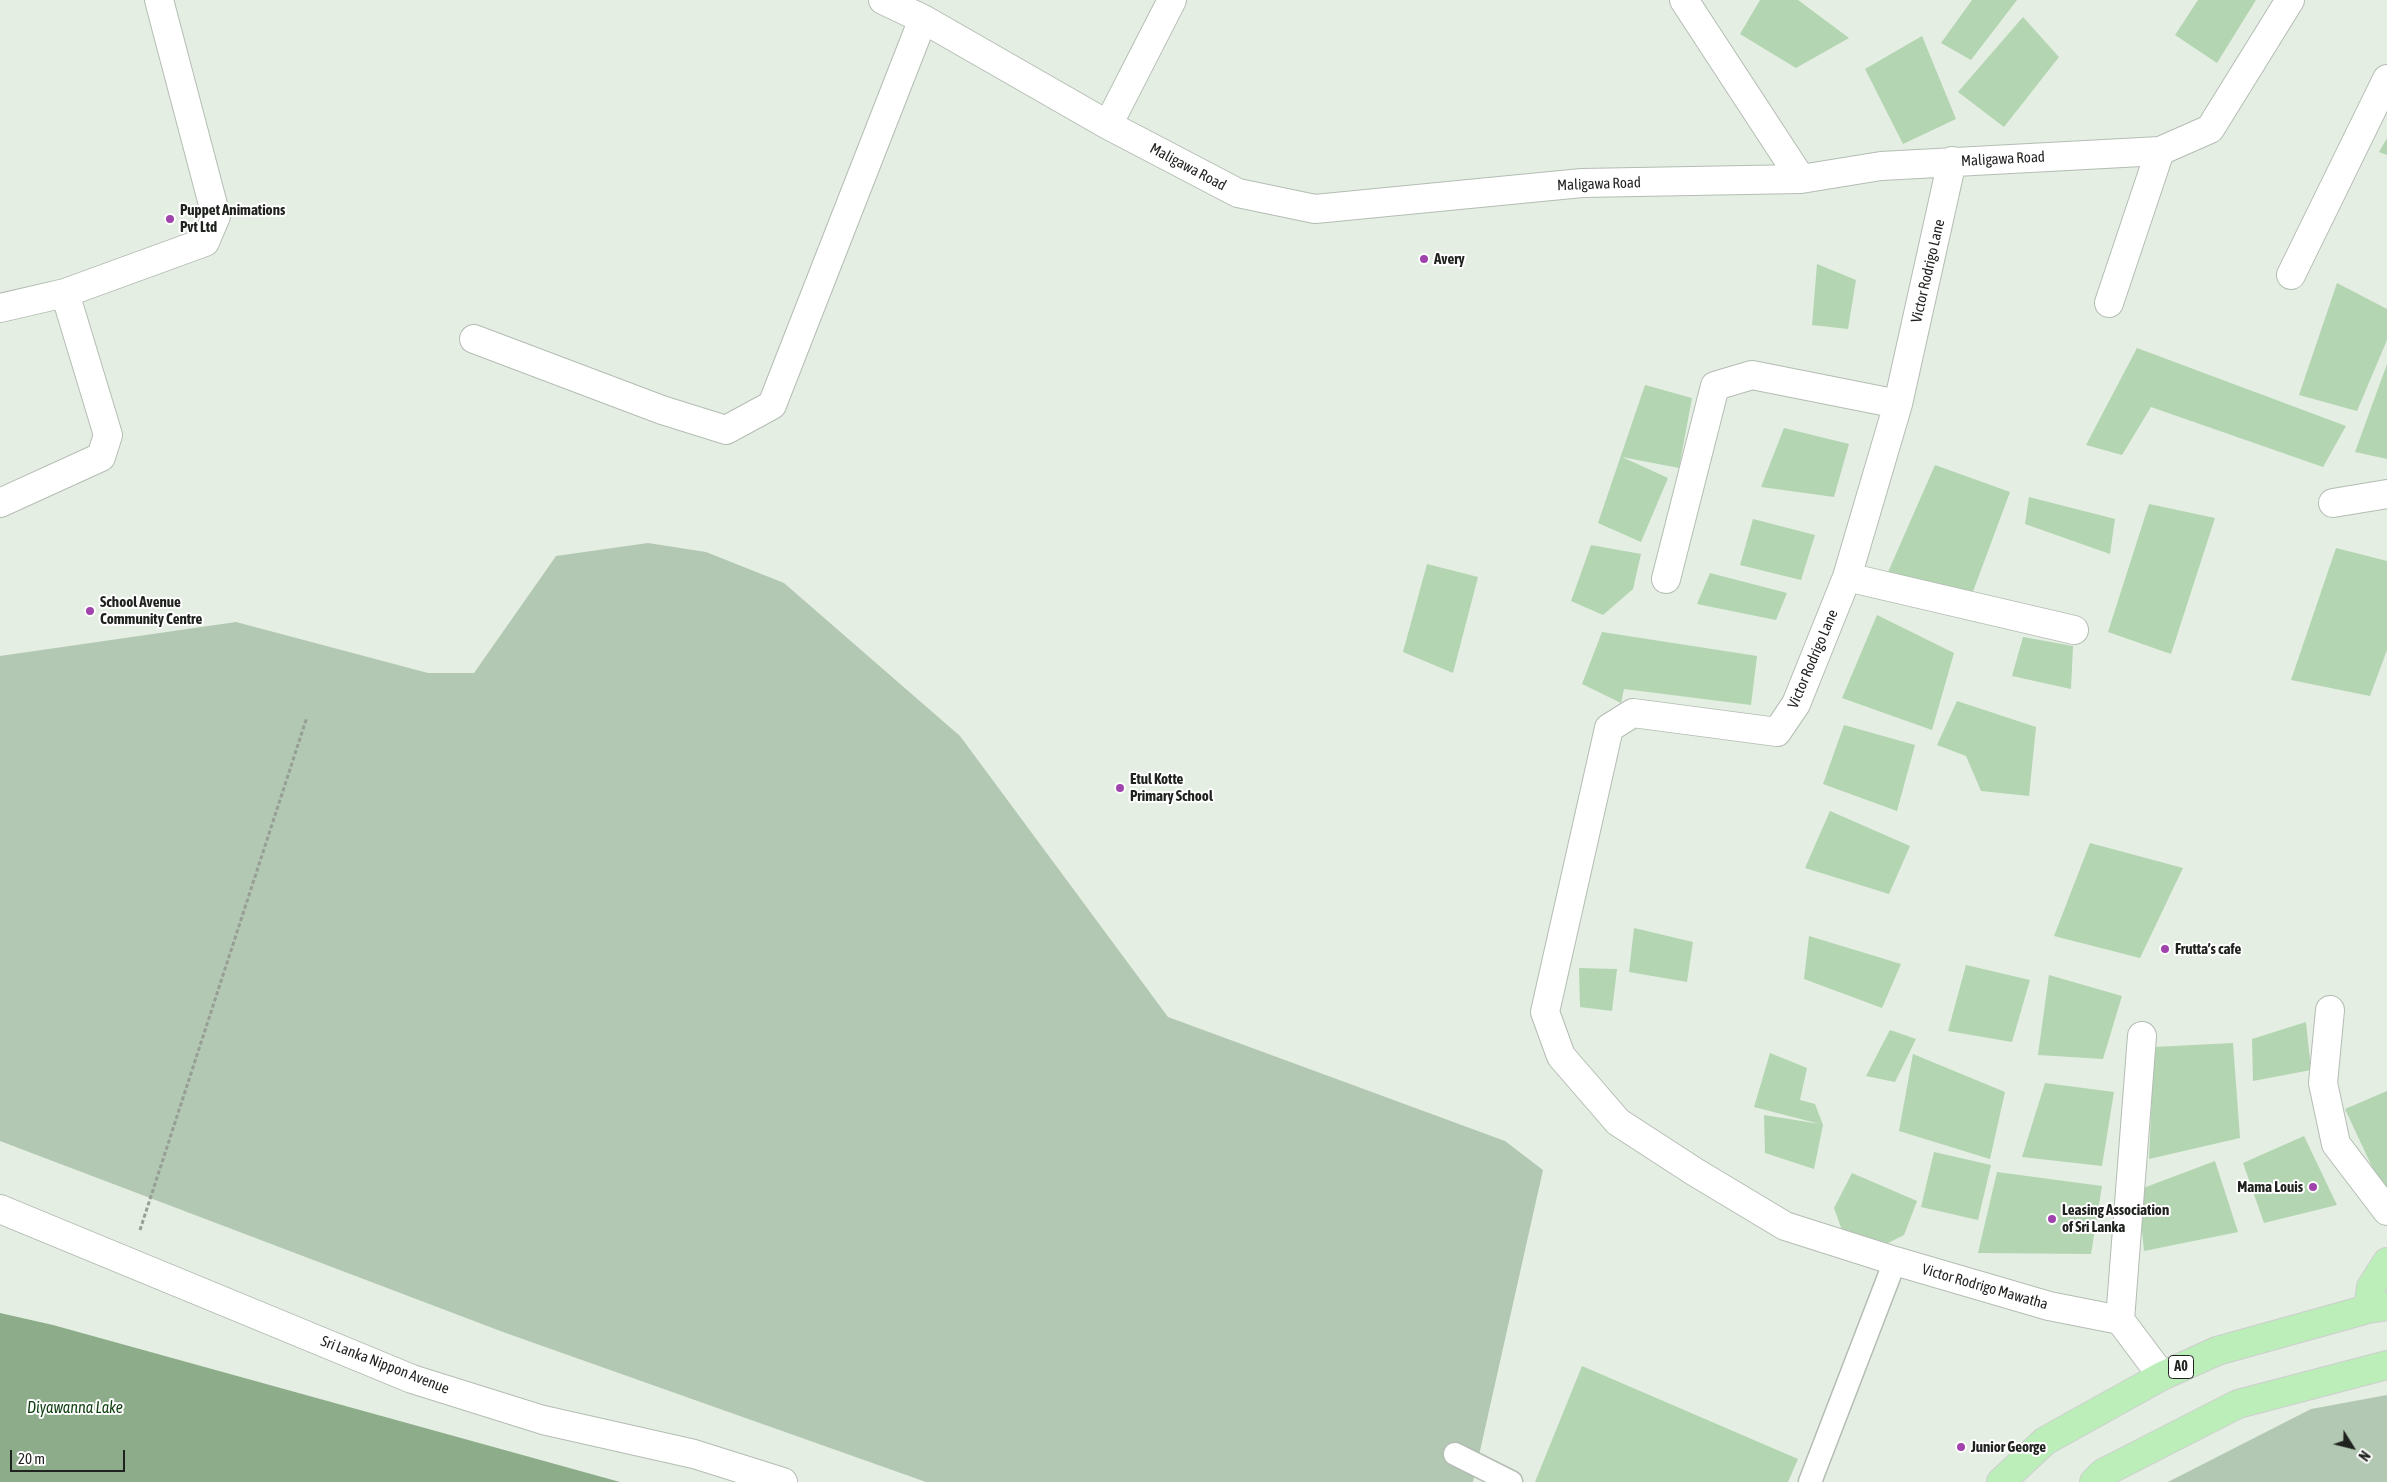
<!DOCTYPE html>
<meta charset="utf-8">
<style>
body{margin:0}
#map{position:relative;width:2387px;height:1482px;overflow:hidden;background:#e4eee3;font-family:"Asap Condensed",sans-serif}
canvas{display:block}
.north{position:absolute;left:2327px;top:1422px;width:50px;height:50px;-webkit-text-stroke:4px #fff;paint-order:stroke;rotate:126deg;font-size:14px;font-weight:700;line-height:20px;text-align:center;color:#1f221e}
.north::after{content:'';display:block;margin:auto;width:18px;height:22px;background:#1f221e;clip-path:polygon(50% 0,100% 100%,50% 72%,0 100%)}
.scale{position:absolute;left:10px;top:1450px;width:115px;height:22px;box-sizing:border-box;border:2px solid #1f221e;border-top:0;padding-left:6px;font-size:15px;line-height:18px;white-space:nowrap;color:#1f221e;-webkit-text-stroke:4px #fff;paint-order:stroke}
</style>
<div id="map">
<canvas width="2387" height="1482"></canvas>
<div class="north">N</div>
<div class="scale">20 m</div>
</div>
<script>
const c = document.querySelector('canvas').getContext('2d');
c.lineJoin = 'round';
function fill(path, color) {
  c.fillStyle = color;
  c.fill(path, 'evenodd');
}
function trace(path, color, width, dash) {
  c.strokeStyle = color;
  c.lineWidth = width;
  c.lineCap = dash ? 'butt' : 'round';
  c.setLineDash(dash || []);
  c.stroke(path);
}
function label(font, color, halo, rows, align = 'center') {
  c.font = font + ' "Asap Condensed",sans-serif';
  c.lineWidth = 4;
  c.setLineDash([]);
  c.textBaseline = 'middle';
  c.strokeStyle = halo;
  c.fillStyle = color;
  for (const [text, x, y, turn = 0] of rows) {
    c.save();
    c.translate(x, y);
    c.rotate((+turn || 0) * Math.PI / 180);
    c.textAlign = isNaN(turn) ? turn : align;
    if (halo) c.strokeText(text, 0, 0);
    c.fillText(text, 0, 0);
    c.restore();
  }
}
const green = new Path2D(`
 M648,543l58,9 78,31 176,153 208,281 337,124 38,29 -70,312h-547l-423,-150 -503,-191v-485l236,-34 192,51h46l82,-117z
 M2387,1395v87h-219l143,-73z`);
const water = new Path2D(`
 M0,1313l53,12 567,157h-620z`);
const building = new Path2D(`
 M1760,0h38l51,38 -53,30 -56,-34z
 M1972,0h45l-46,60 -30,-17z
 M2198,0h58l-39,63 -42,-28z
 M2023,17l36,40 -55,70 -46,-35z
 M1922,36l34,83 -53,25 -38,-75z
 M2387,138v17l-8,-3z
 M1817,264l39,16 -8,49 -36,-4z
 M2337,283l50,26v31l-30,71 -58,-16z
 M2137,348l209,78 -23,41 -172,-60 -29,48 -36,-10z
 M2387,364v95l-32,-7z
 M1645,385l47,13 -13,70 -57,-11 46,21 -27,64 -43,-19z
 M1784,428l65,16 -15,53 -73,-10z
 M1935,465l75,27 -42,113 -83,-26z
 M2029,497l86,22 -5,35 -85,-30z
 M2149,504l66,14 -44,136 -63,-22z
 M1753,519l62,16 -14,45 -61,-15z
 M1591,545l50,9 -8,35 -30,26 -32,-14z
 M2336,548l51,13v89l-17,46 -79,-16z
 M1427,564l51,13 -25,96 -50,-21z
 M1710,573l77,20 -11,27 -79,-16z
 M1877,615l77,38 -22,77 -90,-32z
 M1602,632l155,24 -6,49 -127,-16 -3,14 -39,-19z
 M2023,637l50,9 -2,43 -59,-13z
 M1957,701l79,26 -7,69 -48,-5 -15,-35 -29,-11z
 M1844,725l71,20 -18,66 -74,-27z
 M1830,811l80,35 -21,48 -84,-26z
 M2090,843l93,25 -43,90 -86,-22z
 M1634,928l59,14 -6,40 -58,-10z
 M1809,936l92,28 -19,44 -78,-29z
 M1966,965l64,15 -18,62 -64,-11z
 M1579,968l38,1 -5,42 -32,-4z
 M2049,975l73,21 -19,63 -65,-4z
 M2306,1022l5,48 -58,11 -1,-42z
 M1890,1030l26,9 -21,43 -29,-6z
 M2233,1043l7,95 -91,21 5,-112z
 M1770,1053l37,15 -7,32 15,4 8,21 -9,44 -49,-16 -1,-38 56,9 -66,-17z
 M1913,1054l92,38 -15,67 -91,-28z
 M2045,1083l69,9 -12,74 -80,-9z
 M2387,1091v108l-42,-90z
 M2304,1136l33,69 -73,18 -21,-60z
 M1934,1152l57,13 -13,55 -57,-13z
 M2215,1161l23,71 -94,19 -6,-61z
 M1997,1172l105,14 -11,68 -113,-1z
 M1852,1173l65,28 -13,34 -22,11 -39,-13 -9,-25z
 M1582,1366l216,93 -10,23h-253z`);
const path = new Path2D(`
 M140,1230l167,-513`);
const service = new Path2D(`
 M1455,1454l56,28
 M1810,1482l85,-221`);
const minor = new Path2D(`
 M883,0l40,19 185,106 130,68 77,16 267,-26 219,-4 80,-13 279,-15 50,-22 80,-129
 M1684,0l117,179
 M1108,125l64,-125
 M1952,161l-54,243 -51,173 -51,127 -19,28 -144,-19 -24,15 -64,284 16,44 57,66 77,50 90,54 110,35 154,45 71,14 42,56
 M2291,275l96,-196
 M2109,303l51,-152
 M0,308l65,-15 140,-51 11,-26 -57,-216
 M474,339l188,71 64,20 46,-25 151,-386
 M0,503l101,-46 7,-22 -43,-142
 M2333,503l54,-9
 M1847,577l227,53
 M1666,579l49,-193 37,-11 146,29
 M2330,1010l-7,73 13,61 51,67
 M2120,1320l22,-284`);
const tertiary = new Path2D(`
 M0,1209l412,170 131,41 151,34 89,28`);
const trunk = new Path2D(`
 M2368,1309l3,-22 16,-25
 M2001,1482l44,-41 117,-65 55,-25 151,-42 19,-3
 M2094,1482l9,-9 135,-69 149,-39`);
const markers = [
 [170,219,5,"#a043ac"],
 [1424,259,5,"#a043ac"],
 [90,611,5,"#a043ac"],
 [1120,788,5,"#a043ac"],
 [2165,949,5,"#a043ac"],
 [2313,1187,5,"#a043ac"],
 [2052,1219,5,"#a043ac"],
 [1961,1447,5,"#a043ac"]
];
const shields = [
 [2181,1367,25]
];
const shieldNames = [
 ["A0",2181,1367]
];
const streetNames = [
 ["Maligawa Road",2003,159,-3],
 ["Maligawa Road",1188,167,28],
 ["Maligawa Road",1599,184,-2],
 ["Victor Rodrigo Lane",1928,271,-77],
 ["Victor Rodrigo Lane",1813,659,-67],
 ["Victor Rodrigo Mawatha",1985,1287,16],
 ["Sri Lanka Nippon Avenue",385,1365,21]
];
const poiNames = [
 ["Puppet Animations",180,210],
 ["Pvt Ltd",180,227],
 ["Avery",1434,259],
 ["School Avenue",100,602],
 ["Community Centre",100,619],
 ["Etul Kotte",1130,779],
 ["Primary School",1130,796],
 ["Frutta’s cafe",2175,949],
 ["Mama Louis",2303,1187,"right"],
 ["Leasing Association",2062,1210],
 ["of Sri Lanka",2062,1227],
 ["Junior George",1971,1447]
];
const waterNames = [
 ["Diyawanna Lake",75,1408]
];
fill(green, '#b3c8b2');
fill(water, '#8dad8a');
fill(building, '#b3d5b1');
trace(service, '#b4bdb3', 25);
trace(minor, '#b4bdb3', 30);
trace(tertiary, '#b4bdb3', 30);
trace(trunk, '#cecece', 30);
trace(path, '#969e95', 3, [4, 2.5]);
trace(service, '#fff', 22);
trace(minor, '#fff', 28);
trace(tertiary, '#fff', 28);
trace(trunk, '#bceeba', 28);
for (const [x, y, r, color] of markers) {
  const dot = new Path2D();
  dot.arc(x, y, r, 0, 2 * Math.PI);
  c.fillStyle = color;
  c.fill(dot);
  trace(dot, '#fff', 2);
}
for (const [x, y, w] of shields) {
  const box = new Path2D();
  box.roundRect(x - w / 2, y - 11.5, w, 23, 4);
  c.fillStyle = '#fff';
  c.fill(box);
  trace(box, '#1f221e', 1);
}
label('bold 14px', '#1f221e', null, shieldNames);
label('15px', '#1f221e', '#fff', streetNames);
label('bold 15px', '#1f221e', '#fff', poiNames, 'left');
label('italic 16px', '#0f3e0f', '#fff', waterNames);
</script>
